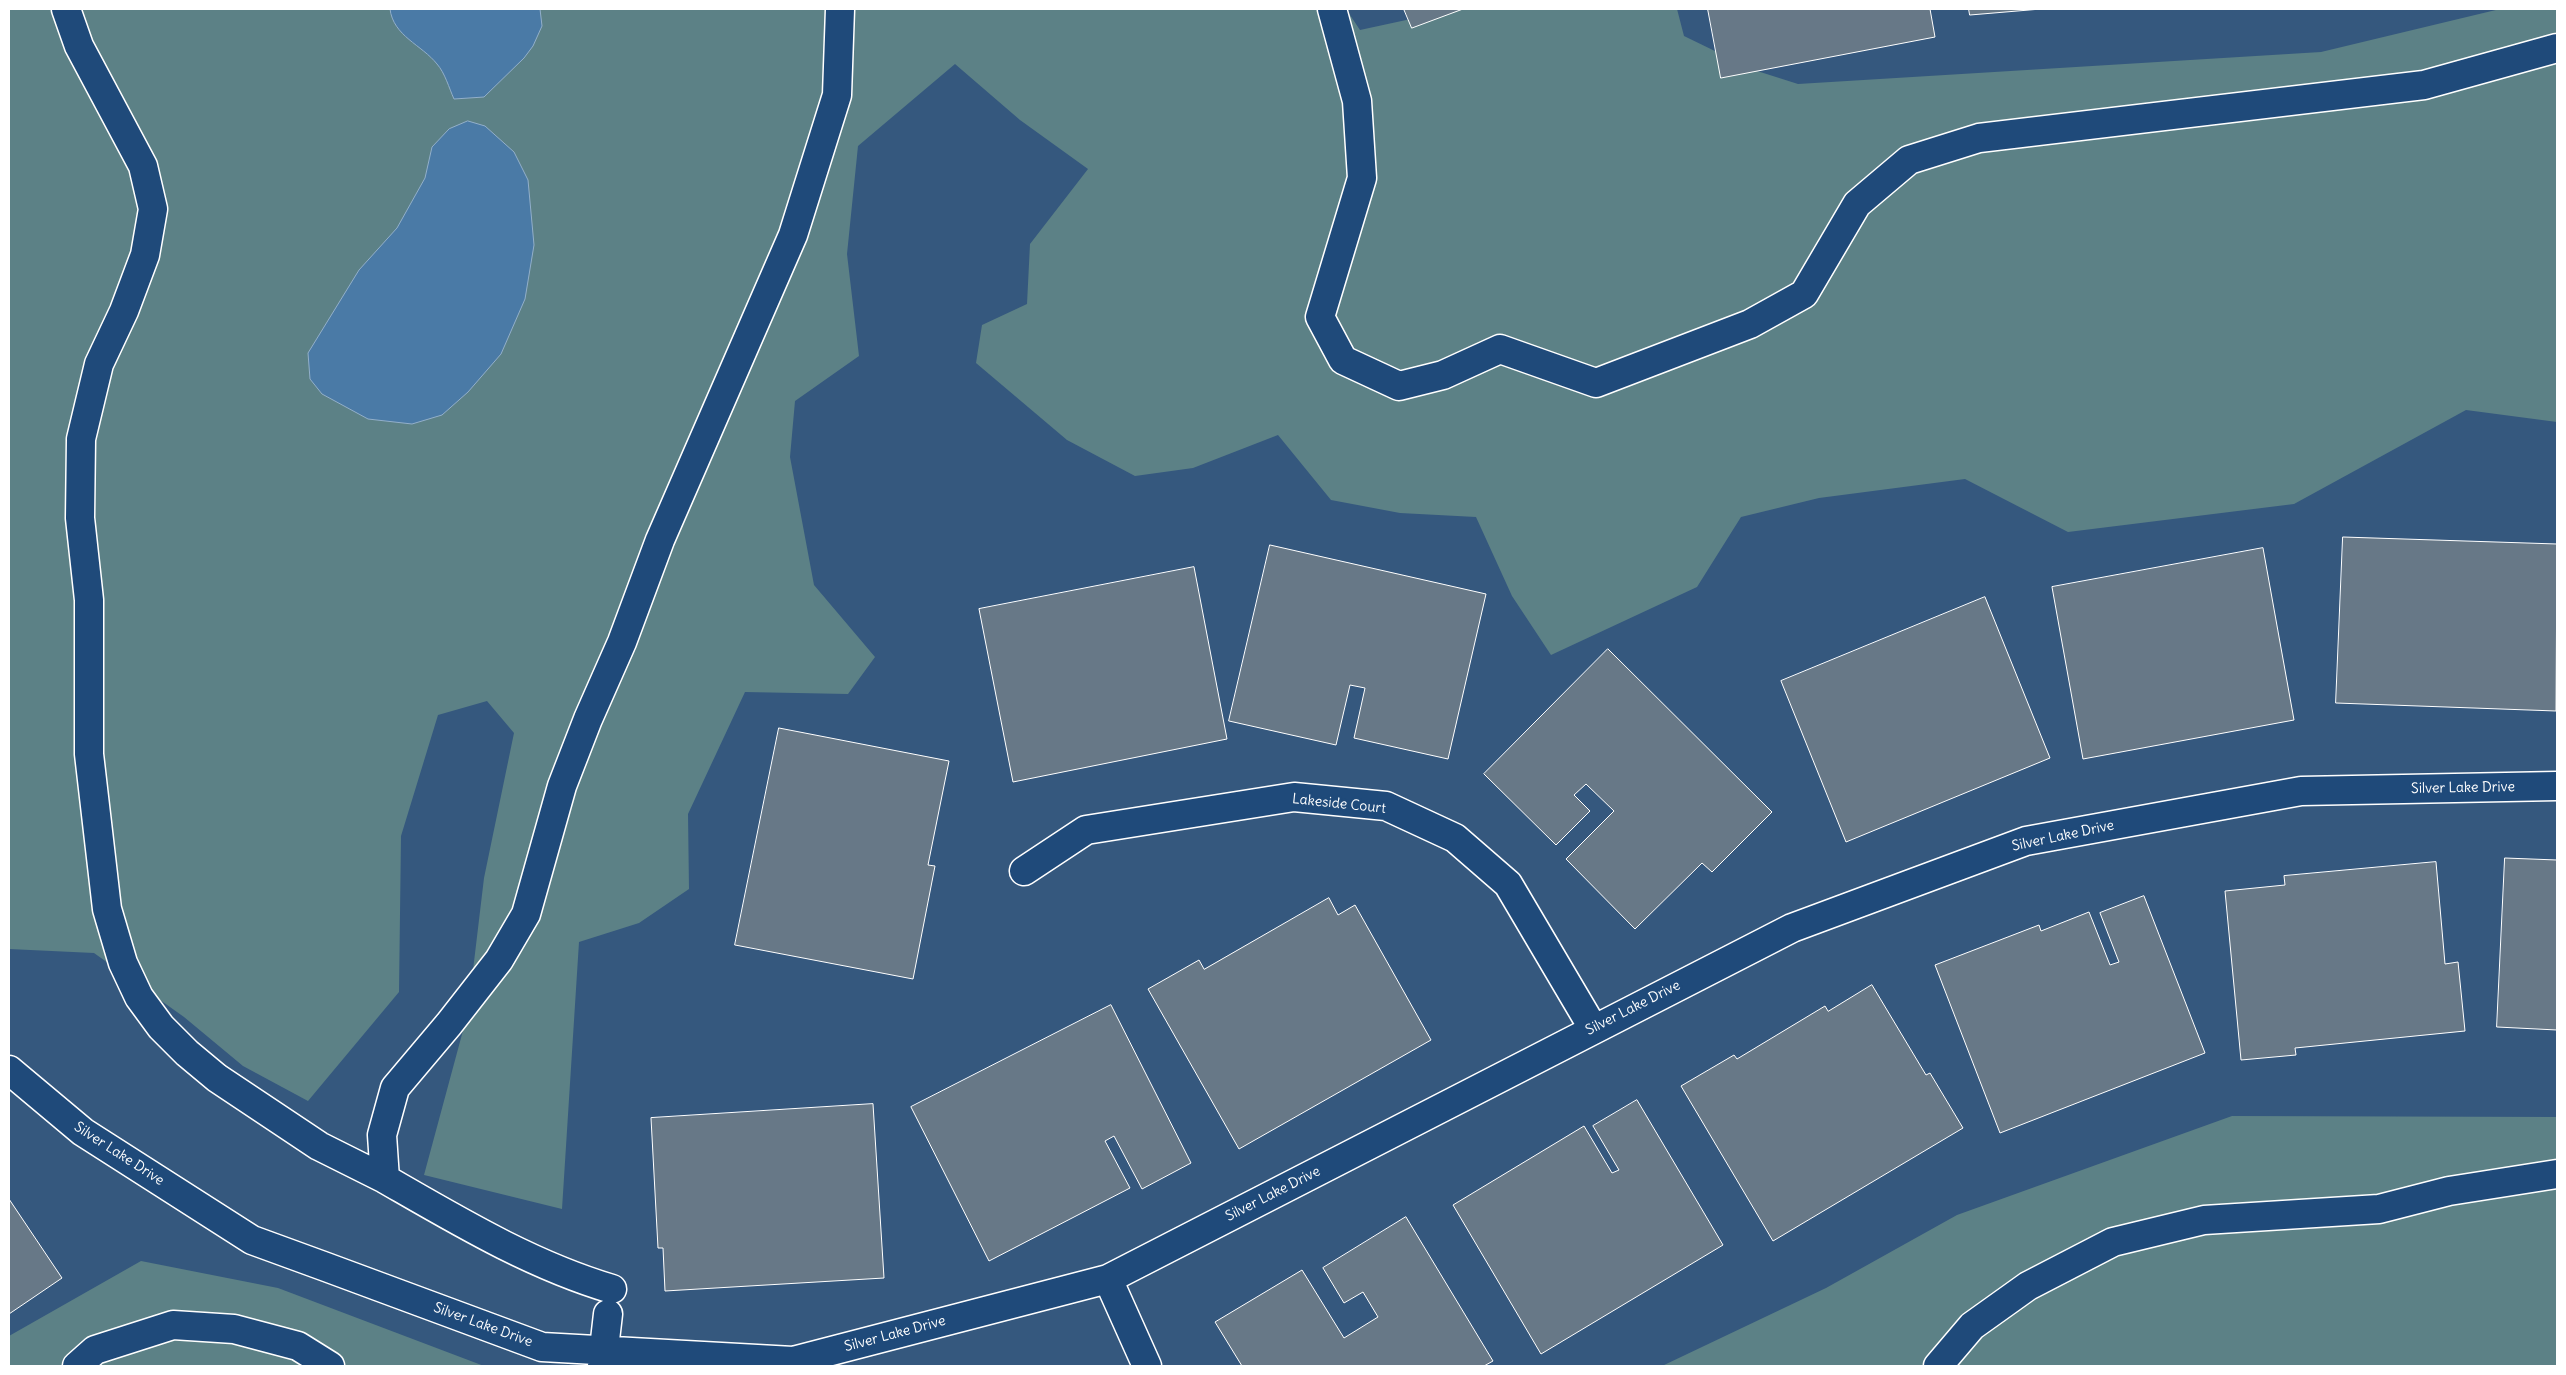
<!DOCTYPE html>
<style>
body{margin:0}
#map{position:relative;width:2566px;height:1375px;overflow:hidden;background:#35587e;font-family:Delius,sans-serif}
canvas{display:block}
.frame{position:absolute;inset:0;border:10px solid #fff;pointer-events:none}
</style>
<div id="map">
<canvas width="2566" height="1375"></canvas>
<div class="frame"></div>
</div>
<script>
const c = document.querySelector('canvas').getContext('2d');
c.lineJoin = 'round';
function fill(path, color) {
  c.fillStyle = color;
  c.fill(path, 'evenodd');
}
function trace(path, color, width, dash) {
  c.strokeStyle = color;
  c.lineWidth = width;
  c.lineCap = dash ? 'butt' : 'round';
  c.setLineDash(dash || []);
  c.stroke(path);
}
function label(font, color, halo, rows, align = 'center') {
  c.font = font + ' Delius,sans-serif';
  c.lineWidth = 5;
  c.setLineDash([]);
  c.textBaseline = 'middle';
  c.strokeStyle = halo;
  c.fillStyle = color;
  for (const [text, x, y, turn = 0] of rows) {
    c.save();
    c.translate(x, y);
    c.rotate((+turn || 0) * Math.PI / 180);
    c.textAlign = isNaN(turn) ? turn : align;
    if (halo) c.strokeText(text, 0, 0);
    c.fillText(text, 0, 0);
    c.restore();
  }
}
const green = new Path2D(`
 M9,9h1337l14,21 97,-21h220l7,27 70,34 44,14 523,-32 179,-43h57v413l-91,-12 -172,94 -226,28 -103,-53 -146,19 -78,19 -44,70 -146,68 -39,-59 -36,-79 -76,-4 -69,-13 -53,-65 -85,33 -58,8 -68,-36 -91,-77 6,-38 45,-21 3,-60 58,-75 -68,-49 -65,-56 -97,82 -11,108 12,102 -64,45 -5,56 24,128 61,72 -27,37 -103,-2 -57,122 1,75 -50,34 -60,19 -17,267 -138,-34 44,-163 16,-134 30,-145 -27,-32 -49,14 -37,121 -2,156 -91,109 -65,-35 -59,-49 -90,-64 -85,-4z
 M2232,1116l325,1v249h-895l164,-78 131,-73z
 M141,1261l137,27 206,78h-475v-30z`);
const water = new Path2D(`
 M390,9h150l2,17 -9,20 -9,12 -40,39 -30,2c-5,-11 -9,-26 -17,-35 -15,-19 -44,-28 -47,-55z
 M468,121l17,5 29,26 14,28 6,65 -9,54 -24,55 -33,38 -26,23 -30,9 -44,-5 -46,-25 -12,-15 -2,-26 51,-83 38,-42 28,-50 7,-31 17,-18z`);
const building = new Path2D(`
 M1404,9h59l-51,19z
 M1708,9h222l5,28 -214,41z
 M1969,9h72l-71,6z
 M2343,537l214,7 -1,167 -220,-8z
 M1270,545l216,49 -38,165 -94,-21 11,-50 -15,-3 -14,60 -107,-24z
 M2263,548l31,172 -211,39 -31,-172z
 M1194,567l33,172 -214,43 -34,-173z
 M1985,597l65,161 -204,84 -65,-161z
 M1608,649l164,163 -60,60 -10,-9 -67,66 -69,-70 48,-48 -28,-27 -12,11 16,16 -34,34 -72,-71z
 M779,728l170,33 -21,104 7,1 -22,113 -178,-34z
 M2505,858l52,2v170l-60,-3z
 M2436,862l9,102 13,-2 7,69 -170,17 1,7 -55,5 -16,-169 60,-6 -1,-9z
 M2144,896l61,157 -205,80 -65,-168 104,-40 2,6 48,-19 21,53 9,-3 -19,-49z
 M1329,898l9,17 17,-10 76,135 -192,109 -91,-160 51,-29 5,9z
 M1872,985l54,90 4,-2 33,55 -190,113 -92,-155 53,-31 3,4 88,-53 3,5z
 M1111,1005l80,158 -49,26 -28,-53 -9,5 25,47 -141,73 -78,-154z
 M1637,1100l86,145 -182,109 -88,-149 131,-79 28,47 7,-3 -26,-44z
 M873,1104l11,174 -219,13 -2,-43h-5l-7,-130z
 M9,1199l53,79 -53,36z
 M1406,1217l87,144 -9,5h-242l-27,-44 87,-52 42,68 34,-21 -15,-25 -19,11 -21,-35z`);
const minor = new Path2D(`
 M66,9l13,37 64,120 10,43 -8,46 -21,56 -25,53 -18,75 -1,79 9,82v154l18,155 16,54 16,34 22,30 26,26 30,25 102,68 66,33 -3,-44 13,-47 54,-64 50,-64 27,-46 36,-128 26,-67 34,-77 38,-102 133,-305 44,-140 3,-86
 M1332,9l25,92 5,77 -42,139 23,43 56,26 44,-11 57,-26 96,34 154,-59 54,-30 53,-90 52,-44 70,-22 445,-53 133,-37
 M1024,871l62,-41 208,-33 92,9 69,32 53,46 85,144
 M9,1070l74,62 169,108 74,27 216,80 251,14 315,-82 684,-351 234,-87 275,-50 256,-5
 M385,1179c73,42 146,86 227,110
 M1108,1279l39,87
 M77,1366l18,-16 78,-25 61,4 64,17 32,20
 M602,1366l6,-52
 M1938,1366l34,-40 56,-40 85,-44 91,-22 175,-11 70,-18 108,-17`);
const streetNames = [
 ["Silver Lake Drive",2463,788,-1],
 ["Lakeside Court",1339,804,6],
 ["Silver Lake Drive",2063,836,-12],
 ["Silver Lake Drive",1633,1008,-27],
 ["Silver Lake Drive",119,1154,33],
 ["Silver Lake Drive",1273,1194,-27],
 ["Silver Lake Drive",483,1325,20],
 ["Silver Lake Drive",895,1334,-15]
];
fill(green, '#5c8186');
fill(water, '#4a7aa6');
trace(water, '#92afca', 1);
fill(building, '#677887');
trace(building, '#fff', 1);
trace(minor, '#fff', 31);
trace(minor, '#1f4a7a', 28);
label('14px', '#fff', '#1f4a7a', streetNames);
</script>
